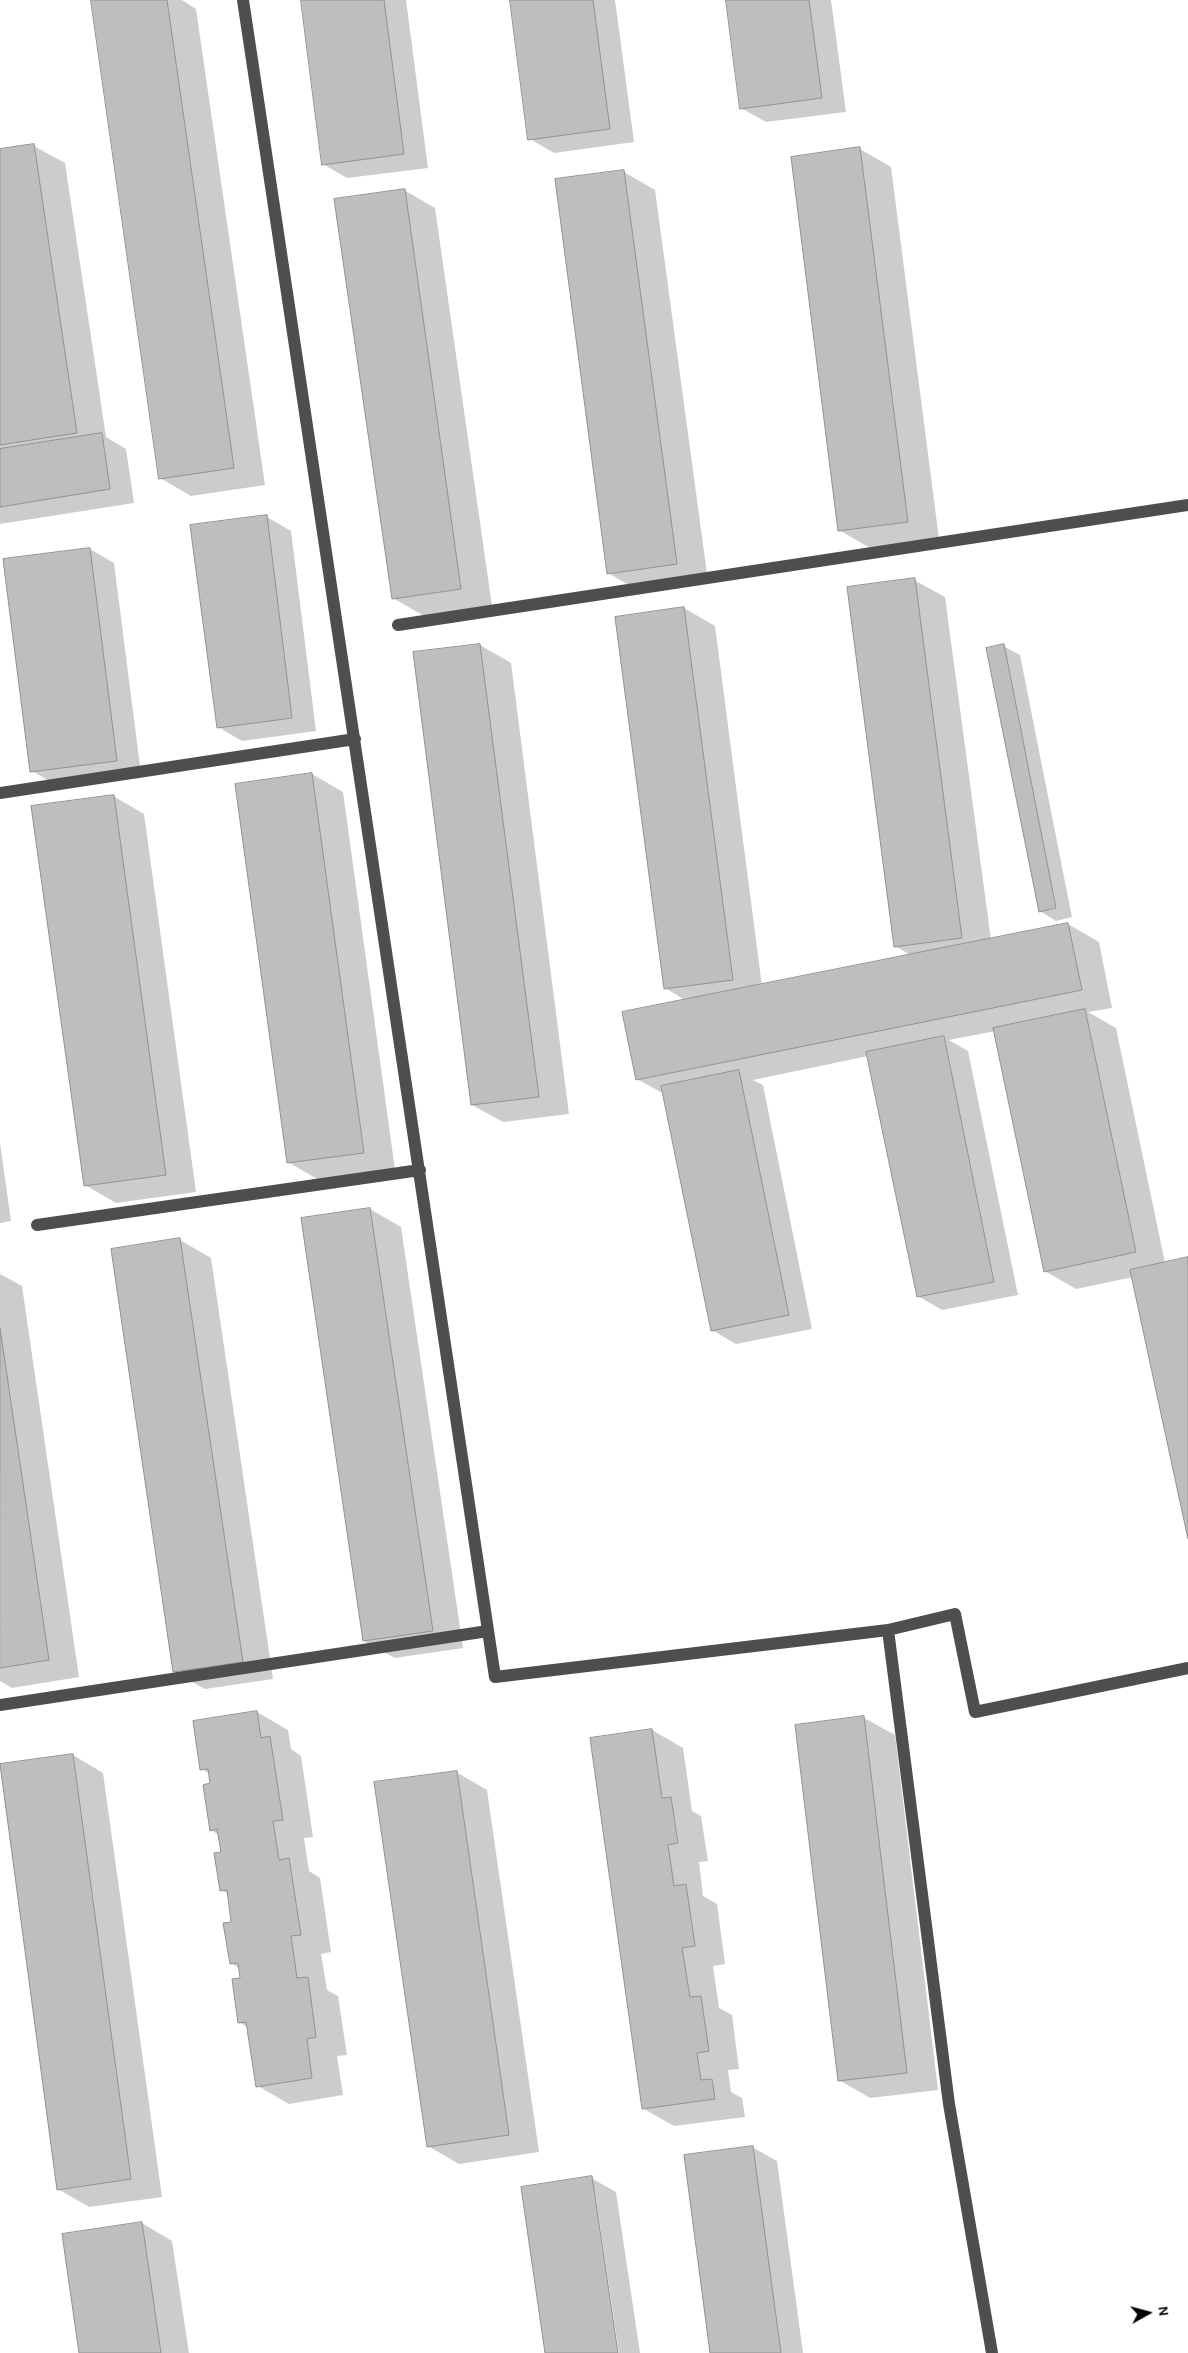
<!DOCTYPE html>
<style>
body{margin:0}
#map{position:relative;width:1188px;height:2353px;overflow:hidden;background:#fff;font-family:Karla,sans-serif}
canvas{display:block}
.north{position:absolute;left:1123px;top:2288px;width:50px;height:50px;-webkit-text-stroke:4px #fff;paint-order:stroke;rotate:83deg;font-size:14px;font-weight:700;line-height:20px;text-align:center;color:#000}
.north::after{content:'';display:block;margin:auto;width:18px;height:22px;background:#000;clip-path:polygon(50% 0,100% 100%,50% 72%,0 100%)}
</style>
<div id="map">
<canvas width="1188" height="2353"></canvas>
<div class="north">N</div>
</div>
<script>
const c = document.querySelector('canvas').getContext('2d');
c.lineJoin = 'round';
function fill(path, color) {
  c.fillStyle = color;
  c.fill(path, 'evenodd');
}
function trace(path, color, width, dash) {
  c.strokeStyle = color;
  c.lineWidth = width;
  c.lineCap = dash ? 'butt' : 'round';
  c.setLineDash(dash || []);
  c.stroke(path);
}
const shadow = new Path2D(`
 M102,0h80l14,9 69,476 -74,11 -31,-18z
 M302,0h104l22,168 -81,10 -24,-14z
 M511,0h104l19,142 -80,11 -24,-14z
 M727,0h104l15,112 -80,10 -25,-14z
 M34,146l31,17 41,274 20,12 8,54 -134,21v-373z
 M860,149l31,18 48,372 -69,9 -31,-18z
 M624,172l31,18 53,391 -69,10 -31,-18z
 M404,190l31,18 57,398 -68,10 -31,-18z
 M267,517l24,14 25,200 -74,10 -24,-14z
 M90,549l24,14 27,211 -85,11 -24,-14z
 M914,580l31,17 46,343 77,-16 31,18 13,66 -24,4 28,16 49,235 23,-5v275l-55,-256 -57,12 -31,-18 -50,-240 -46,9 19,11 50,244 -76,15 -24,-14 -50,-240 -115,24 10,5 49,244 -76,15 -24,-14 -48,-236 -27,-15 50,-78 -22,-13 19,-380 31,18 47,360 150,-30 -17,-10z
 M480,645l31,18 58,451 -66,8 -31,-17z
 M1003,646l17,9 52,262 -16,4 -16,-10z
 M312,774l31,18 52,378 -76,10 -31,-18z
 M113,796l31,18 52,378 -80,11 -31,-18z
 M0,1143l11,78 -11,2z
 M370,1209l31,18 62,421 -68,10 -31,-17z
 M180,1240l31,18 62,421 -68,10 -31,-17z
 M0,1274l22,12 57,391 -67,11 -12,-7z
 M257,1712l31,18 3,19 10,7 12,81 -9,1 5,33 11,7 11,74 -10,2 6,36 11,6 9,59 -10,1 6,39 -54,9 -31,-18 -9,-58 -10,-6 1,-53 -9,-6 2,-40 -4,-29 -8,-4 1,-36 -3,-19 -8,-5 -1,-56 -8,-5z
 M864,1718l31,17 43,355 -68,8 -31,-18z
 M652,1730l31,18 9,63 9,5 7,45 -9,1 4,34 14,8 8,60 -12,2 6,42 13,7 7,54 -11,1 3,22 11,6 3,19 -71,9 -30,-17z
 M73,1755l30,18 59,424 -73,10 -31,-18 -58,-424z
 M456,1772l31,18 52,362 -80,12 -31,-18z
 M752,2147l25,14 26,192h-92z
 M591,2178l25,14 24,161h-21l-24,-160h-2l24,160h-70z
 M142,2223l30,18 17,112h-108z`);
const building = new Path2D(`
 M91,0h76l67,468 -75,11z
 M301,0h83l20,154 -82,11z
 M510,0h83l17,129 -82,11z
 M726,0h83l13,98 -82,11z
 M34,144l43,289 -77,12v-296z
 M860,147l48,375 -70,9 -47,-374z
 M624,170l53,394 -70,10 -52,-395z
 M405,189l56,400 -69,10 -58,-400z
 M102,433l8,56 -110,18v-58z
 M267,515l25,203 -75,10 -27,-203z
 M90,548l27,213 -87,11 -27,-213z
 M915,578l47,360 -68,9 -47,-360z
 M684,607l49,373 -69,9 -49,-372z
 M480,644l59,453 -68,8 -58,-453z
 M1004,644l52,264 -17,4 -53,-264z
 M312,773l52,380 -77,10 -52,-379z
 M114,795l52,380 -82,11 -53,-380z
 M1068,923l14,67 -446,90 -14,-68z
 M1085,1009l51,243 -92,20 -51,-244z
 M944,1036l50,246 -77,15 -51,-245z
 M739,1070l50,245 -78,16 -50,-245z
 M370,1208l63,423 -70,10 -62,-423z
 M180,1238l63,424 -70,10 -62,-423z
 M1188,1257v282l-58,-269z
 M0,1328l49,332 -49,8z
 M257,1711l4,27 9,-2 13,84 -10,1 6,39 10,-2 12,77 -10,1 6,42 11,-1 8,60 -9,2 5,39 -56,9 -10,-65 -8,1 -6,-44 8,-1 -2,-15 -8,1 -7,-41 8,-1 -4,-32 -7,1 -6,-38 7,-1 -4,-23 -7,2 -7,-46 7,-2 -2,-14 -8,1 -7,-49z
 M864,1716l43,357 -69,8 -43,-356z
 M652,1729l10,69 9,-1 7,46 -10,2 6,41 12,-2 9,62 -13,2 8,49 11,-1 8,55 -12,2 4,27 11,-1 3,20 -73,10 -52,-371z
 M73,1754l58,425 -74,11 -57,-426z
 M457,1771l52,364 -82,12 -53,-365z
 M753,2146l28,207h-71l-26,-198z
 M592,2176l26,177h-73l-24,-166z
 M142,2222l19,131h-82l-17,-119z`);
const minor = new Path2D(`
 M243,0l252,1677 393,-47 67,-16 20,98 213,-44
 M398,625l790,-120
 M0,793l355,-54
 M37,1225l383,-55
 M888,1630l61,474 43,249
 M0,1705l488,-74`);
fill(shadow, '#0003');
fill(building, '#bebebe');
trace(building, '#929292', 1);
trace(minor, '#4e4e4e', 12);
</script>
